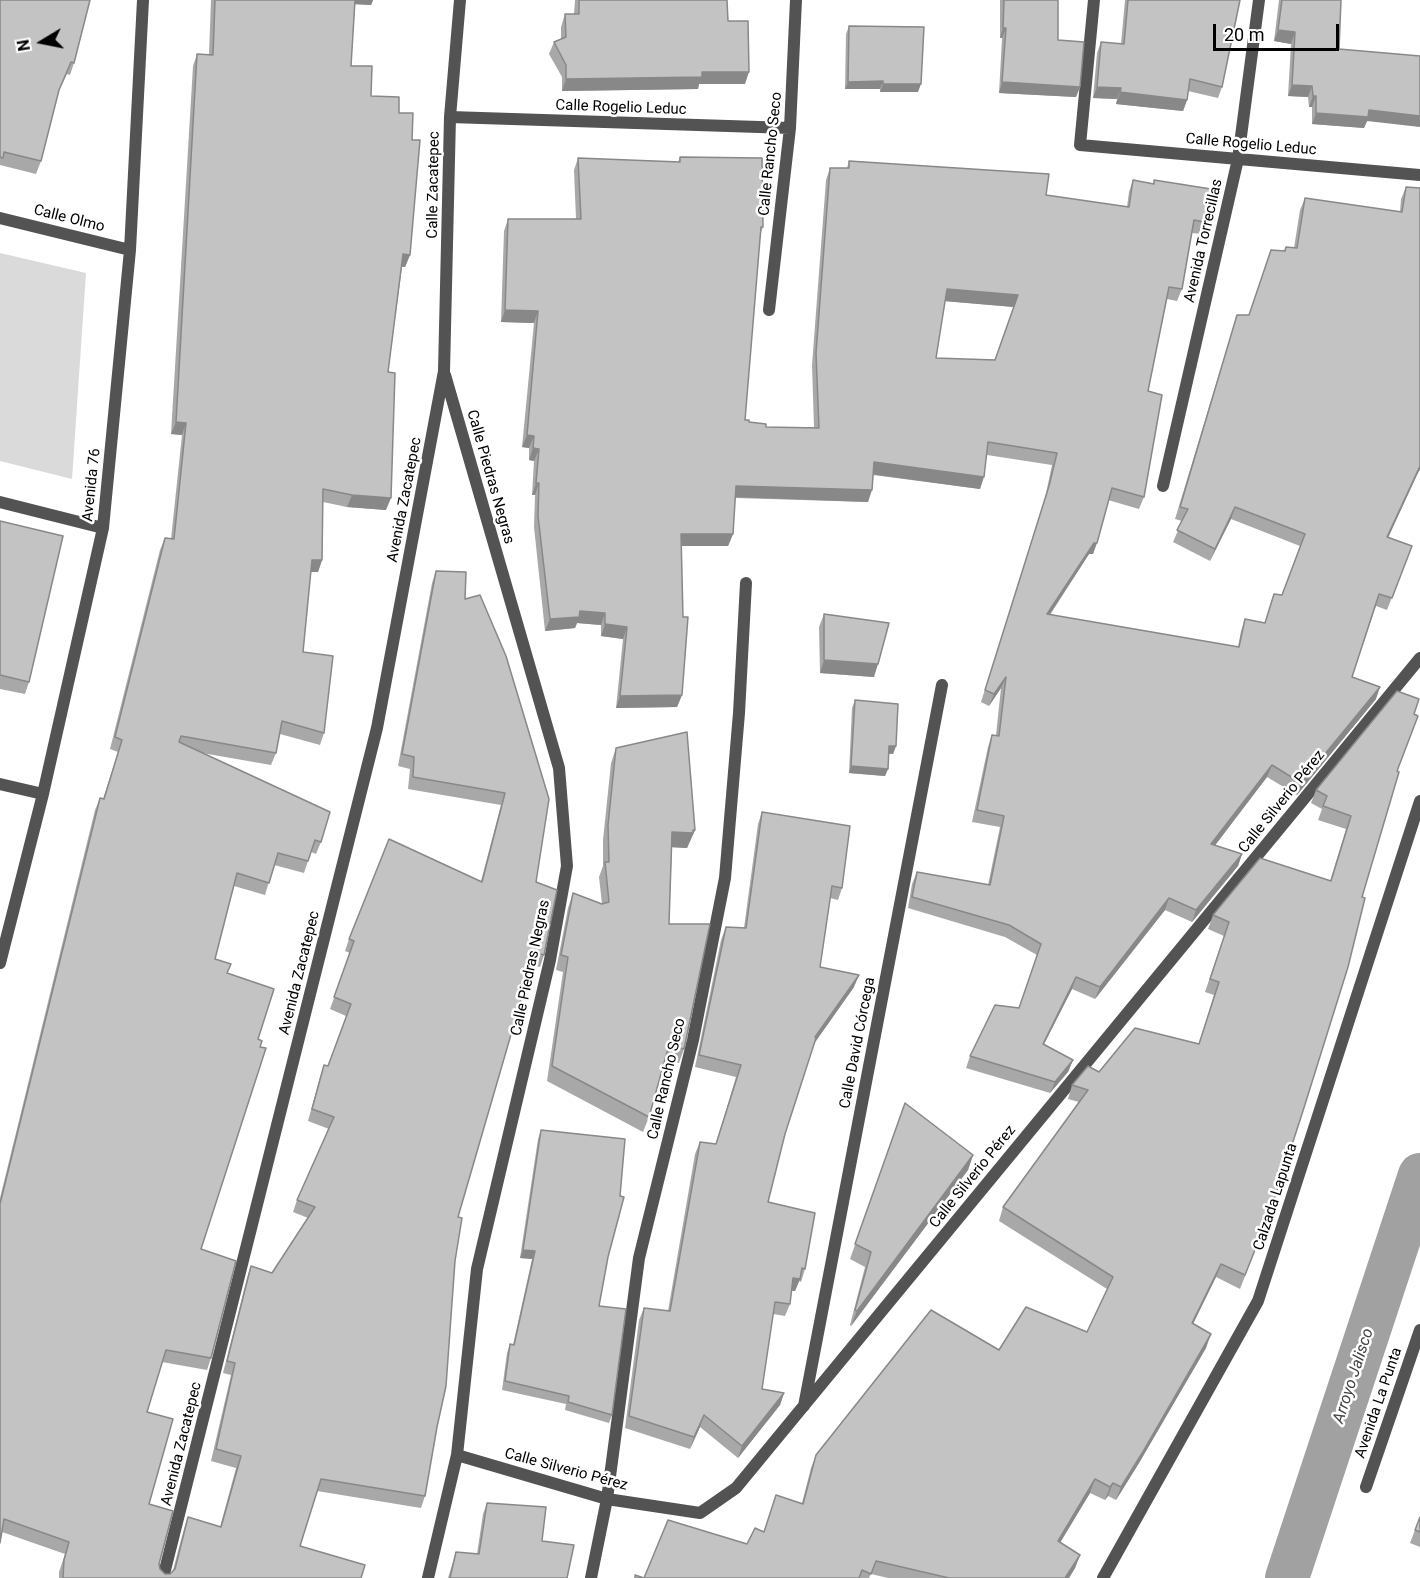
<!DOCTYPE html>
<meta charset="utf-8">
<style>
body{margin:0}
#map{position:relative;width:1420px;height:1578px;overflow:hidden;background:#fff;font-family:Roboto,sans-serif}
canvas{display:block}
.north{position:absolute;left:12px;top:12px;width:60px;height:60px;-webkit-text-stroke:4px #fff;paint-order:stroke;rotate:260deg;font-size:16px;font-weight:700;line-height:24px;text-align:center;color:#000}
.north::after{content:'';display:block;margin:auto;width:21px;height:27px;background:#000;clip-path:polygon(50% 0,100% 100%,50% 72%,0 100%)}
.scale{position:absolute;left:1213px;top:24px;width:126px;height:27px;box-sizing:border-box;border:3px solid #000;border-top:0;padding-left:8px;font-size:18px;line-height:21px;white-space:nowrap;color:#000;-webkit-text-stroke:4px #fff;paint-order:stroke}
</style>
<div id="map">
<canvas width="1420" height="1578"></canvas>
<div class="north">N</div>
<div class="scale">20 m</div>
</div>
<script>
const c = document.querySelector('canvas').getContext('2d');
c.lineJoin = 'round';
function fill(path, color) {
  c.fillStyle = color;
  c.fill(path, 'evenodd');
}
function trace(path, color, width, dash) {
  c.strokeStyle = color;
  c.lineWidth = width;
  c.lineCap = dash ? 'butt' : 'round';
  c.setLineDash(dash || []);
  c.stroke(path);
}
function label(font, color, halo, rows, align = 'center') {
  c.font = font + ' Roboto,sans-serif';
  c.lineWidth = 5;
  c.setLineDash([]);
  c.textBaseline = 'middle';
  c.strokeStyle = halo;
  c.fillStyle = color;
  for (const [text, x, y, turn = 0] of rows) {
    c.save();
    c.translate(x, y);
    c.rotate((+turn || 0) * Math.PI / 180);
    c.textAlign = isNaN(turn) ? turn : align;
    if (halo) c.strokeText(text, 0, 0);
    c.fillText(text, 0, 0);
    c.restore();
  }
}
const green = new Path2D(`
 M0,253l86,20 -14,206 -72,-18z`);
const canal = new Path2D(`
 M1287,1578l133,-403`);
const street = new Path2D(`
 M1094,0l-14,145 340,30
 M450,117l340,11
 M0,218l130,32
 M769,310l21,-182 6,-128
 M1163,486l75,-327 21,-159
 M0,502l103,26
 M0,784l43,10
 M0,963l43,-169 60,-266 27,-278 13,-250
 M804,1406l138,-721
 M457,1455l150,44 93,14 36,-25 684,-830
 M1366,1487l54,-157
 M163,1578l214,-850 67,-357 6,-254 10,-117
 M428,1578l29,-123 20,-186 73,-309 17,-94 -8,-98 -114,-393
 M591,1578l16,-79 32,-241 54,-218 32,-162 14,-165 7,-130
 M1103,1578l155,-277 162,-500`);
const wall = new Path2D(`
 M0,0l74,63 -4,12 -3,-1 -10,21 -16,66 -5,13 -36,-9z
 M211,0h162l-2,5 -16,-1 -4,62 20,30 39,159 -5,12h-3l-14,105 -2,138 -39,-3 -24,-5 -1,58 -4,12h-7l-8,80 21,81 -4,12 -40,-11 -4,19 -5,12 -69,-12 119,89 -5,12 -5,-2 -7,21 -30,-8 -9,30 -31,-9 -19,73 12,14 31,66 -57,210 10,109 -4,12 -45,-8 -15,50 2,92 11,65 5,5h5l3,-4 11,-41 4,-12 32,10 16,-59 -25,-7 20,-86 -8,-2 24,-95 4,-12 21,7 36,-55 -15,-6 4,-12 32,-71 -21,-8 12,-44 4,-12 4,1 18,-50 -16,-7 20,-56 -5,-2 4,-12 132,-58 20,-76 -93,-16 2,-20 -12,-3 34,-183 4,-12 29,28 71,283 8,73 -4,12 -9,-2 -73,252 -3,44 -18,166 -12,69 -4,12 -104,-17 -17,55 61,32h-302v-6l6,-18 -63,-22 -2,11v-345l95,-388 5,-12 3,1 15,-47 -8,-3 50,-199 5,-12 6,1 11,-104 -11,-1 22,-368 4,-12h12z
 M575,0h152l1,21 17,63h-46l-1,5 -136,2v-14l-13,-23 5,-12 7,-3v-12l4,-13h9z
 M1000,0h58v40l22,47 -4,10 -77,-4 3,-55h-2z
 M1125,0h115l-18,87 -4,11 -30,-7 -1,9 -4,11 -67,-7 1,-5 -24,-1 4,-45 4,-11 20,2z
 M1279,0h62l-2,49 28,72 -3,7 -52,-4v-17h-3l-1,-10 -20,-1 3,-52 -17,-3z
 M849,26l69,66h-38v-3h-35l1,-55z
 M680,157l83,70 -3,8 -15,185 4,2 17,5h48l-2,-62 14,-185 4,-12h17l2,-7 197,34 81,12 2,-15 4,-12 20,4 1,-4 50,42 -4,12 -8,-1 -10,56 -5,12 -10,-2 -19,92 -4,106 -5,12 -31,-9 -15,54h-4l-39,61 188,32 3,-16 4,-12 20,4 9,-29 8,1 18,-49 -69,-27 -21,42 -37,-19 9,-21 -7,-2 62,-204h12l37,-68 8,1 6,-38 5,-12 95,14 1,-13 5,-12 14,1v283h-1l-31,66 24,9 -25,64 -11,-4 -24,71 24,22 -79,96 -30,-18 -52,68 27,9 -4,12 -46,56 -27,-12 -70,89 -23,-10 -28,55 29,16 -5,12 -18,21 -84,-25 4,-12 49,-48 18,-53 -32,-18 -97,-29 4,-24 5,-12 71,13 12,-58 -28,-5 16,-75 4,-12h4l5,-47 -12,18 -8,-4 64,-204 7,-33 -65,-10 -7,34 -107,-14 -5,27 -133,-4 -2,36 -5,12h-47l1,149 -5,12 -61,1 7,-69 -22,-3v-11l-24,-2 -2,5 -30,3 -11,-104 1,-32h-3l2,-34 -5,-1v-12l-7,-1 12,-124 -33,-1 3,-91 4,-12h68l-2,-49 4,-12 100,4zM945,301l69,6 -19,53 -59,-2z
 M0,521l29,161 -4,12 -25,-5z
 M824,614l50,63 -54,-4 -1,-46z
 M855,700l41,46 -3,8h-5v15l-3,7 -36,-3 3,-65z
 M1414,714l-144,498 -30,77 -24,-12 -23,47 13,24 -67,115 -23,37 -8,-4 -3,4 -15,-7 -30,50 20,12 -5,13 -6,10h-181l-17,-4 -2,4h-225l103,-34 55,-41 9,-35 5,-13 183,-105 88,-18 20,-43 -108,-68 4,-14 76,-105 -11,-3 4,-14 27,-13 100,-28 15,-49 -9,-3 19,-56 -16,-7 5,-14 117,-34 16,-52 -28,-9 4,-11 -11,-6 5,-13z
 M616,748l79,82 -8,18 -15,-1 -3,77 15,125 -5,14 -14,-3 -16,57 -6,15 -96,-51 16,-109 -7,-2 12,-62 5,-15 29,11 -3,-27 4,-11v-26l8,-77z
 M762,812l80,76 -4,12 -8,-2 -10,69 34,20 -40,57 -29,90 -17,68 37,67 -4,13 -2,-1 -4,10h-4l-1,13 -5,12 -12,-2 -11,75 22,4 -4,12 -42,53 -38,-31 -10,22 -65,-21 14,-108 5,-12 24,3 27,-157 5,-12 16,2 20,-67 -41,-10 26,-127 5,-13 18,1 14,-104z
 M905,1103l68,52 -5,15 -117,156 -1,-1 15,-58 -15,-8z
 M541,1130l67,127 -9,49 13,109 -3,8 -44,-13 1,-6 -64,-14 5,-37 3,-9 3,1 19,-86 -12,-1 18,-119z
 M487,1503l55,38 25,37h-119l8,-26 21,2 6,-40z
 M1420,1517v30l-10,-4z`);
const shadedWall = new Path2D(`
 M352,0h21l-2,5 -20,-1z
 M1003,28h3l-4,10h-2z
 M1278,30l17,2 -4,12 -17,-3z
 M702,72h47l-4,12h-46l-1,5 -136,2 4,-12z
 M883,81l-3,8h-35l3,-7z
 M1002,82l78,5 -4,10 -77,-4z
 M883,84h38l-3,8h-38z
 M1292,85l20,1 -4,11 -20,-1z
 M1097,87l24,1 -4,11 -24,-1z
 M1120,92l67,8 -4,11 -67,-7z
 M1313,96h3l-4,11h-3z
 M1369,110l51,6v11l-53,-6 -3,7 -52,-4 4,-11z
 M403,254l7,1 -5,12 -6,-1z
 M947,289l71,6 -4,12 -71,-6z
 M505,310l33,1 -4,12 -33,-1z
 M176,422l10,1 -4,12 -11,-1z
 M527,435l7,1 -5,12 -7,-1z
 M533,448l6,1 -5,12 -5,-1z
 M874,462l110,15 -4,12 -110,-15z
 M1420,466v2l-37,81 4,-12z
 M536,483h3l-4,12h-3z
 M736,486l136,4 -4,12 -137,-5z
 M352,495l39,3 -5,12 -39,-3z
 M1235,507l-4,12 -21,42 5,-12z
 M681,534h52l-5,12h-52z
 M1094,543h3l-4,11h-4l-47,72 5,-12z
 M312,560h10l-4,12h-10z
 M580,611l25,2 -4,12 -24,-2 -2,5 -30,3 5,-12z
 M605,624l22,3 -4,12 -22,-3z
 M824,660l54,4 -4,13 -54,-4z
 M1006,677l-5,11 -12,18 5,-12z
 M1380,687l-4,12 -79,96 4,-12z
 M682,695l-5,12 -61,1 4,-12z
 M889,746h7l-3,8 -7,-1z
 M1272,765l-5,12 -60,79 4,-12z
 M851,766l37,3 -3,7 -36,-3z
 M695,830l-8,18 -20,-1 5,-15z
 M1242,854l-4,12 -46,56 4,-12z
 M1169,898l-4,12 -70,89 5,-12z
 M859,975l-5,12 -44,62 5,-12z
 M1076,977l-4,12 -34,67 5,-12z
 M1073,1060l-5,12 -18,21 5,-11z
 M973,1155l-5,15 -117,156 6,-15z
 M523,1250l12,1 -3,8 -12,-1z
 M1221,1264l-5,13 -29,59 5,-13z
 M793,1278l7,1 -5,12 -6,-1z
 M1211,1334l-5,14 -67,115 -23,37 5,-13z
 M784,1393l-4,12 -42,53 4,-12z
 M704,1415l-4,12 -10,22 4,-12z
 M1095,1479l-5,14 -37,61 5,-13z
 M1113,1483l-5,13 -3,4 5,-13z
 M1080,1555l-5,13 -6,10h-4z`);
const building = new Path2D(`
 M0,0h90l-16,63 -3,-1 -12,28 -18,71 -37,-9 -1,6 -3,-1z
 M215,0h140l-4,66h21l-1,30 28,1v16h14l-1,27h8l-10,115 -7,-1 -15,118 7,1 -4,125 -39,-3 -29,-6 -1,71h-10l-9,92 30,4 -9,77 -42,-12 -6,32 -95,-17 -2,6 151,70 -9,30 -6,-2 -7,21 -30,-8 -9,30 -32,-10 -22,86 16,5 -4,9 47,16 -16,50 4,2 -2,6 6,1 -65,201 35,12 -25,97 -45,-8 -19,62 26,7 -24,85 24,7 -14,53 1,5 5,5h5l5,-5 13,-52 33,10 20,-71 -25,-7 19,-86 -8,-2 24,-95 21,7 43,-66 -18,-7 37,-83 -22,-8 12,-44 4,1 23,-62 -17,-7 20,-56 -5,-2 40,-100 93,43 23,-89 -92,-16 1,-20 -12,-3 34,-183 30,1 -1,27 15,-4 26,61 43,143 -13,83 21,8 -13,65 -9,-3 -77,265 4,1 -7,43 -9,125 -9,41 -12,69 -104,-17 -21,67 65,19 -4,13h-298l1,-18 5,-18 -65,-23 -4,24v-339l100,-406 4,1 18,-59 -7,-3 50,-199 9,1 12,-116 -10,-1 21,-368 16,1z
 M579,0h148l1,21h20l1,51h-47v5l-136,2v-14l-12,-23 12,-5 -1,-23h14z
 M1004,0h54v40l26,2 -4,45 -78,-5 4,-54h-3z
 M1128,0h112l-18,87 -32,-8 -3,21 -67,-8 1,-4 -24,-1 4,-45 23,2z
 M1282,0h59l-2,49 81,7v60l-51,-6 -1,7 -52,-4v-17h-3l-1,-10 -20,-1 3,-53 -17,-2z
 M849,26l75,1 -3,57h-38v-3l-35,1z
 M680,157l82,1 1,69h-2l-16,193h4v2l17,2v3l53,1 -3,-75 14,-185h19v-7l200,13 -3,21 83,12 4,-27 21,4v-4l57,9 -7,33 -10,-2 -12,69 -13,-2 -21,104 14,4 -18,102 -32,-9 -15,55h-3l-47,71 192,33 6,-28 20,4 9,-29 8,1 23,-61 -70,-27 -20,42 -38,-19 11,-21 -8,-2 57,-192h12l22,-65 14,1 1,-4 11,1 8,-50 97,14 4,-25 14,1v278l-33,71 25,9 -20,52 -13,-4 -27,83 28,10 -79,96 -29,-18 -61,79 31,10 -46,56 -27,-12 -69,89 -24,-10 -33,67 30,16 -18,22 -85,-26 25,-51 24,3 22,-64 -32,-19 -97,-28 5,-25 73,13 14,-69 -27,-6 15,-75 7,1 7,-59 -12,17 -9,-4 64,-204 8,-33 -69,-11 -4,35 -110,-15 -2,28 -136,-4 -3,48h-52l2,83h5l-6,78 -62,1 7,-69 -22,-3v-11l-25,-2 -1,6 -29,2 -12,-103 1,-33h-3l3,-34 -6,-1 1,-12 -7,-1 11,-124 -33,-1 3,-91h73l-3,-61 102,4zM947,289l71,6 -23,65 -59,-2z
 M0,521l63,15 -34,146 -29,-7z
 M824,614l65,9 -11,41 -54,-4z
 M1397,691l22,8 -5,15 4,2 -21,55 2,1 -37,125 3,1 -17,69 -46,147 -32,98 -25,63 -24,-11 -29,59 19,11 -67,116 -23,37 -8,-4 -3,4 -15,-8 -37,62 22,14 -15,23h-116l-73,-17 -5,13 -9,-4 -3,8h-215l24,-58 79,24 8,-16 9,4 12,-37 27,9 13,-49 115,-145 68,40 27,-43 61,25 26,-55 -110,-70 85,-117 -16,-5 16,-19 11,6 36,-44 64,16 20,-62 -9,-3 19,-57 -16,-7 47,-57 71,23 20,-65 -28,-10 4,-10 -11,-6z
 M855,700l43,4 -2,42h-7l-1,23 -37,-3z
 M687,732l8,98h-2v3l-21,-1 -3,92h41l-26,125 -15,-4 -20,72 -97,-51 16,-109 -7,-2 12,-62 29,11 7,-2 -4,-40h4l-1,-37 8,-77z
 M762,812l88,14 -8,62 -10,-2 -12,81 39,8 -44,62 1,1 -31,96 -17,68 47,11 -10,56 -3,-1 -2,11 -7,-1 -3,26 -15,-2 -13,87 22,4 -42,53 -38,-31 -10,22 -65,-21 15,-108 26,3 30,-169 16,2 25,-79 -42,-10 27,-128 20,1z
 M905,1103l68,52 -116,156 -2,-1 16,-58 -16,-8z
 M541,1130l84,9 -5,57 4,1 -16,60 -9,49 27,3 -14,106 -44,-13 1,-6 -64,-15 5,-37 4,1 21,-94 -12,-1z
 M487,1503l59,4 -4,34 32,4 -7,33h-117l6,-26 23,2z
 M1420,1517v15l-5,-2z
 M635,1575l9,3h-9z`);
const streetNames = [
 ["Calle Rogelio Leduc",621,108,2],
 ["Calle Rogelio Leduc",1251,145,5],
 ["Calle Rancho Seco",771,154,-84],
 ["Calle Zacatepec",434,185,-89],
 ["Calle Olmo",69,219,14],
 ["Avenida Torrecillas",1204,241,-77],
 ["Calle Piedras Negras",490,477,74],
 ["Avenida 76",92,485,-84],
 ["Avenida Zacatepec",405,500,-79],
 ["Calle Silverio Pérez",1282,802,-51],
 ["Calle Piedras Negras",531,968,-78],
 ["Avenida Zacatepec",300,973,-76],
 ["Calle David Córcega",858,1043,-79],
 ["Calle Rancho Seco",667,1079,-77],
 ["Calle Silverio Pérez",973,1177,-51],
 ["Calzada Lapunta",1276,1197,-72],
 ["Avenida La Punta",1379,1403,-71],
 ["Avenida Zacatepec",182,1444,-76],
 ["Calle Silverio Pérez",566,1470,15]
];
const waterNames = [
 ["Arroyo Jalisco",1354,1376,-72]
];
fill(green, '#dadada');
trace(canal, '#a1a1a1', 44);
trace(street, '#535353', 12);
fill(wall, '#a8a8a8');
fill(shadedWall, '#888');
fill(building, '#c3c3c3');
trace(building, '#888', 1.5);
label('15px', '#000', '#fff', streetNames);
label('italic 16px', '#424242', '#fff', waterNames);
</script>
